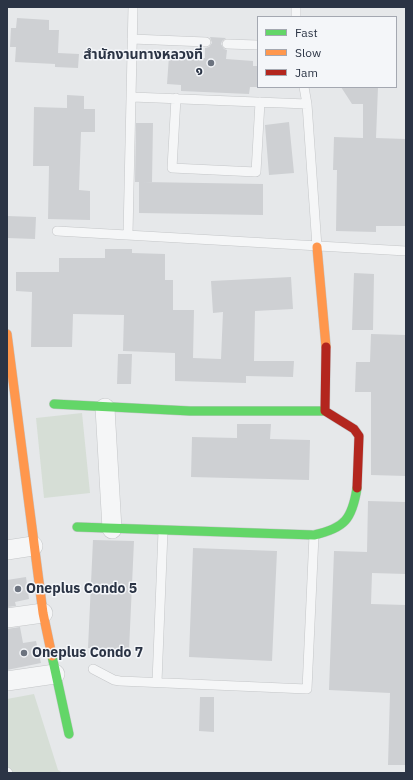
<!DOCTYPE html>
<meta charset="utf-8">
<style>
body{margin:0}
#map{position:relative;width:413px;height:780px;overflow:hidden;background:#e6e8ea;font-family:"IBM Plex Sans",sans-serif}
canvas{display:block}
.frame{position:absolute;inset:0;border:8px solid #2b3445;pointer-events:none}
.legend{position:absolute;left:257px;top:16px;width:140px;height:72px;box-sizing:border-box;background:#f4f6f9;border:1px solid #a4a8b1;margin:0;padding:5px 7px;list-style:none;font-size:12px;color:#2b3445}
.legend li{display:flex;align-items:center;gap:8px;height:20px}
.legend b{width:20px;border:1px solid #a4a8b1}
</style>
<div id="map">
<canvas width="413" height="780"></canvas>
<div class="frame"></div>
<ul class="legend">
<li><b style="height:5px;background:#63d668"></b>Fast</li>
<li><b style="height:5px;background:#ff974d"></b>Slow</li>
<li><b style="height:5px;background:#b3261e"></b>Jam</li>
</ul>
</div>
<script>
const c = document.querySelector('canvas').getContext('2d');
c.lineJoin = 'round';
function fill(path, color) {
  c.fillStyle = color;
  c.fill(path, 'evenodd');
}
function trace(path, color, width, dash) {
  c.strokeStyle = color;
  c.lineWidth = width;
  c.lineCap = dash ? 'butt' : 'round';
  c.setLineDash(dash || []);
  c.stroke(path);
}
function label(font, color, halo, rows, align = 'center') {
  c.font = font + ' "IBM Plex Sans","Noto Sans Thai",sans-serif';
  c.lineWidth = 3;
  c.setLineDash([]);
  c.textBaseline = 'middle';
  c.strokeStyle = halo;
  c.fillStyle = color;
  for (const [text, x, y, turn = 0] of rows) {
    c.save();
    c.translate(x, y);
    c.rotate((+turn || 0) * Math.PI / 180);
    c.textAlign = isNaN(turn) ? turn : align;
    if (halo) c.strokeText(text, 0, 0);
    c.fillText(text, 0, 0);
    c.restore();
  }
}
const green = new Path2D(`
 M82,413l8,80 -46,5 -8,-80z
 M34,694l24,76 5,3h-56v-74z`);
const building = new Path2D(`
 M17,18l32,2v10h10l-1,23 21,1 -1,14 -23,-1v-3l-40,-2 1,-15h-6l1,-19h5z
 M210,37l16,1 -4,3 -1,3 3,5 3,1 -1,9 27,2v5h5v21h-8l-1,7 -68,-3v-6l-14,-1 2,-28 36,2v-10l4,-1 3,-4z
 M341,87h37l-2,51 30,1v87h-30v6l-40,-1 1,-61h-4l1,-33 29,1v-34h-11z
 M67,95l17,1v13h11v23h-14l-2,58 11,1v29l-42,-1 1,-53h-16l1,-59 33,1z
 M289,122l5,51 -25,2 -4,-50z
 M136,123h17l-1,59h-9l120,2v31l-124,-2v-31h-4z
 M7,216l29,1 -1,22 -28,-1z
 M105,249h27v4l33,1v26h8v30h21l-1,48 28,1 2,-47 -10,1 -2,-32 80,-4 2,32 -38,2 -1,50h40l-1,16 -47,-1v7l-71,-2v-28l-52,-2 1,-36 -51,-1 -1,33h-41l1,-55 -16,-1v-19h43v-14h46z
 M354,273l20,1 -1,56h-21z
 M371,334l35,1v141l-35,-1v-83h-16l1,-30h14z
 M118,354h14l-1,30h-14z
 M237,424h34l-1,15 40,1 -1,40 -118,-3 1,-40 45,1z
 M368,501l38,1v72l-34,-1 -1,31 35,1v160h-18l2,-72 -61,-3 5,-139 33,1z
 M93,540l41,1 -5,109 -41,-2z
 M193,548l84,3 -5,110 -83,-4z
 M26,577l3,22 -14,3 1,4 -9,1v-27z
 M20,627l3,16 13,-2 5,22 -34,7v-41z
 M200,697h14v35l-15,-1z`);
const lane = new Path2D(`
 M296,7v10
 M132,39l74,3
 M227,44l31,1
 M304,87l3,17
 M132,97l175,7 10,143
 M176,98l-4,70 84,4 4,-70
 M57,231l349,20
 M128,234l5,-227
 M93,669l21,11 6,1 187,8 7,-154
 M157,682l6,-151
 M7,772l1,1`);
const street = new Path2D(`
 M105,408l7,121
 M7,550l26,-4
 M7,618l36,-5
 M7,681l48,-7`);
const fast = new Path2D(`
 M54,404l136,7h135
 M77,527l237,8c31,-7 38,-16 43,-47
 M52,656l17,78`);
const slow = new Path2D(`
 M317,247l9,100
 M7,334l36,279 9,43`);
const jam = new Path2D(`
 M326,347l-1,64 29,18 5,7 -2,52`);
const markers = [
 [211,63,4,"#6c737f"],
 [18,589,4,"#6c737f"],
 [24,653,4,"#6c737f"]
];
const poiNames = [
 ["สำนักงานทางหลวงที่",203,55,"right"],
 ["๑",203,71,"right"],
 ["Oneplus Condo 5",26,589],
 ["Oneplus Condo 7",32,653]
];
fill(green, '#d6ded6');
fill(building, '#ced0d3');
trace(lane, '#c4c6c8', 10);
trace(street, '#c4c6c8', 20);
trace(fast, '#c4c6c8', 10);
trace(slow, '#c4c6c8', 10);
trace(jam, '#c4c6c8', 10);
trace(lane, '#f5f6f7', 9);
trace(street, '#f5f6f7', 19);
trace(fast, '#63d668', 9);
trace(slow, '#ff974d', 9);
trace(jam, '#b3261e', 9);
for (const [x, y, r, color] of markers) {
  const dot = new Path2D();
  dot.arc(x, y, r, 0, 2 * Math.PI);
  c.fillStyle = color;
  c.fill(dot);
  trace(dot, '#f4f6f9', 1.5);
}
label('bold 14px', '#2b3445', '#f4f6f9', poiNames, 'left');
</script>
